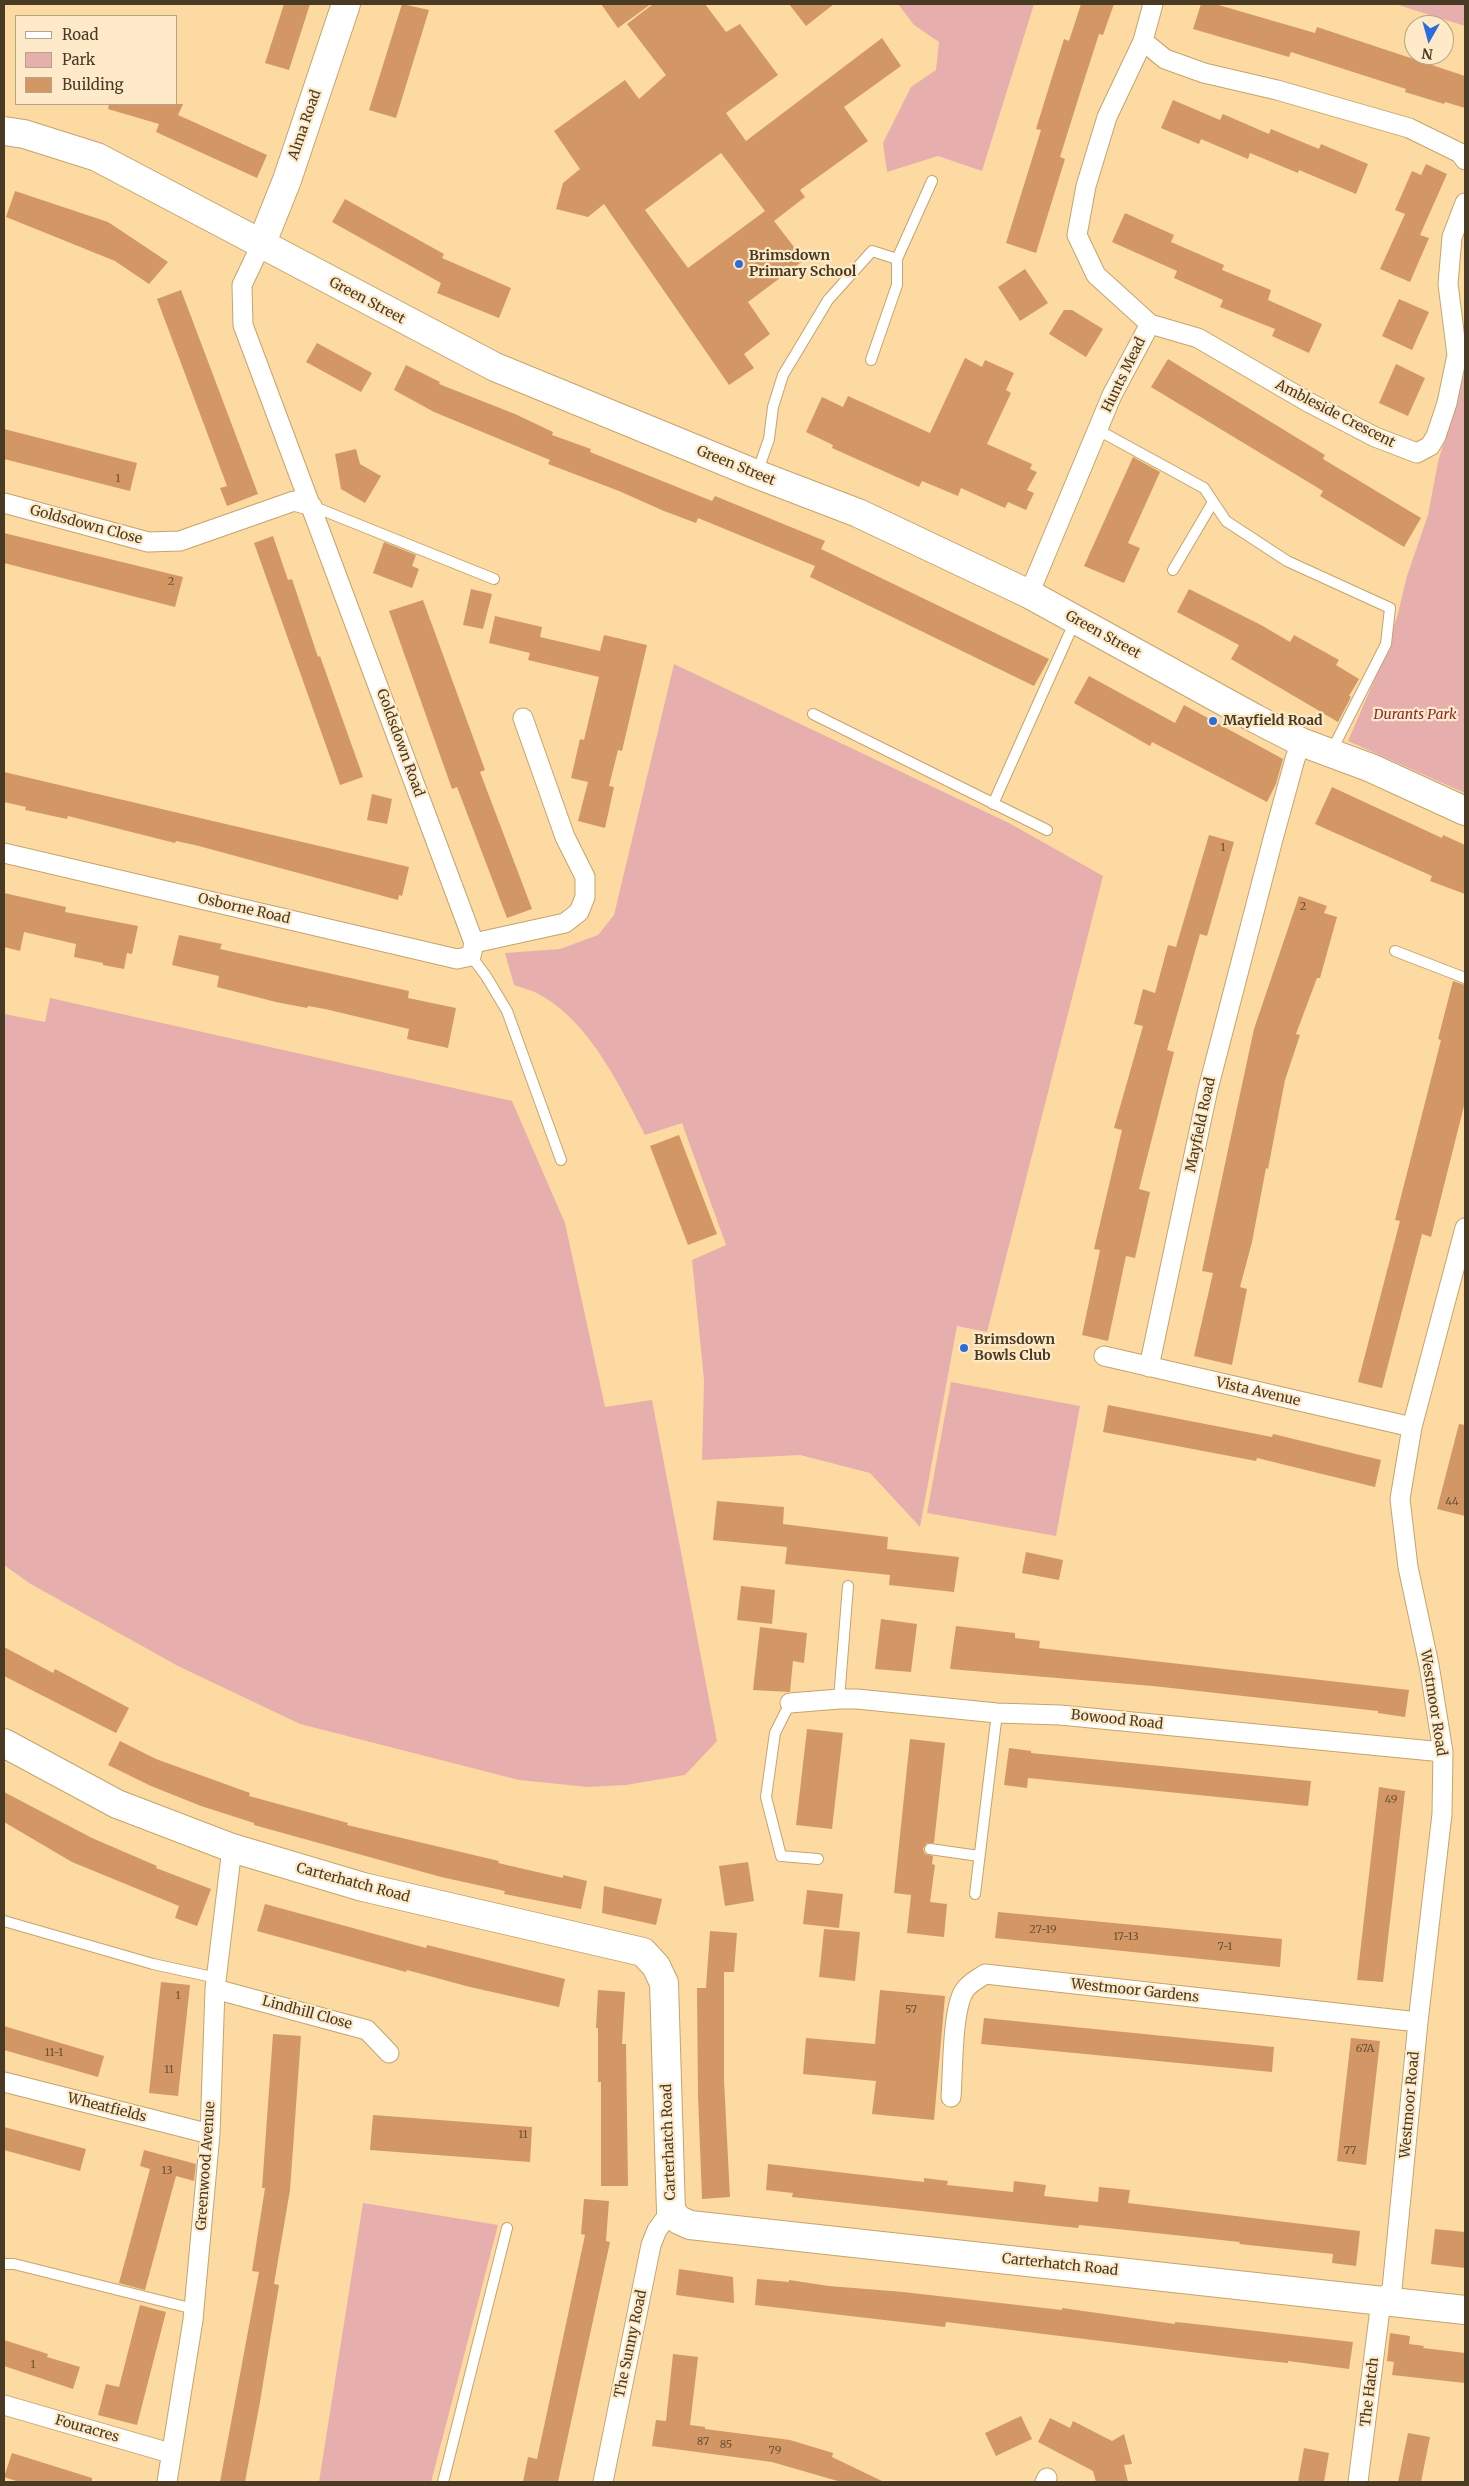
<!DOCTYPE html>
<style>
body{margin:0}
#map{position:relative;width:1469px;height:2486px;overflow:hidden;background:#fcdaa2;font-family:Merriweather,serif}
canvas{display:block}
.frame{position:absolute;inset:0;border:5px solid #483a23;pointer-events:none}
.legend{position:absolute;left:15px;top:15px;width:162px;height:90px;box-sizing:border-box;background:#feeac8;border:1px solid #b5a486;margin:0;padding:6px 9px;list-style:none;font-size:15px;color:#483a23}
.legend li{display:flex;align-items:center;gap:10px;height:25px}
.legend b{width:25px;border:1px solid #b5a486}
.north{position:absolute;left:1404px;top:15px;width:50px;height:50px;box-sizing:border-box;background:#feeac8;border:1px solid #b5a486;border-radius:50%;rotate:187deg;font-size:14px;font-weight:700;line-height:20px;text-align:center;color:#483a23}
.north::after{content:'';display:block;margin:auto;width:18px;height:22px;background:#2b6dda;clip-path:polygon(50% 0,100% 100%,50% 72%,0 100%)}
</style>
<div id="map">
<canvas width="1469" height="2486"></canvas>
<div class="frame"></div>
<ul class="legend">
<li><b style="height:6px;background:#fff"></b>Road</li>
<li><b style="height:14px;background:#e6afae"></b>Park</li>
<li><b style="height:14px;background:#d39766"></b>Building</li>
</ul>
<div class="north">N</div>
</div>
<script>
const c = document.querySelector('canvas').getContext('2d');
c.lineJoin = 'round';
function fill(path, color) {
  c.fillStyle = color;
  c.fill(path, 'evenodd');
}
function trace(path, color, width, dash) {
  c.strokeStyle = color;
  c.lineWidth = width;
  c.lineCap = dash ? 'butt' : 'round';
  c.setLineDash(dash || []);
  c.stroke(path);
}
function label(font, color, halo, rows, align = 'center') {
  c.font = font + ' Merriweather,serif';
  c.lineWidth = 4.5;
  c.setLineDash([]);
  c.textBaseline = 'middle';
  c.strokeStyle = halo;
  c.fillStyle = color;
  for (const [text, x, y, turn = 0] of rows) {
    c.save();
    c.translate(x, y);
    c.rotate((+turn || 0) * Math.PI / 180);
    c.textAlign = isNaN(turn) ? turn : align;
    if (halo) c.strokeText(text, 0, 0);
    c.fillText(text, 0, 0);
    c.restore();
  }
}
const green = new Path2D(`
 M898,4h136l-52,167 -44,-15 -51,16 -4,-29 28,-56 25,-17 3,-28 -25,-17z
 M1395,4h70v22z
 M1465,372v421l-117,-52 35,-81 15,-47 9,-37 21,-61 10,-53z
 M674,664l335,159 94,53 -116,456 -30,-6 -37,201 -50,-54 -70,-18 -98,5 2,-80 -12,-120 34,-15 -44,-122 -37,12c-24,-47 -55,-112 -103,-139 -8,-5 -19,-8 -28,-11l-9,-32 55,-4 38,-14 16,-20z
 M50,998l462,103 53,122 40,184 47,-7 65,341 -32,34 -59,10 -38,2 -69,-7 -219,-56 -122,-58 -149,-83 -25,-18v-551l41,8z
 M951,1382l129,24 -24,130 -129,-23z
 M363,2203l135,22 -67,257h-112z`);
const building = new Path2D(`
 M284,4h26l-21,66 -24,-7z
 M402,4l27,6 -33,108 -27,-8z
 M601,4h50l-33,24z
 M653,4h52l21,28 14,-8 38,51 -52,38 20,28 136,-103 19,28 -57,41 24,34 -68,49 5,7 -31,24 30,39 -56,42 22,32 -26,20 10,14 -25,17 -125,-181 -16,13 -32,-8 7,-26 17,-14 -26,-38 71,-51 14,19 27,-24 -39,-51zM721,153l44,58 -77,57 -43,-58z
 M789,4h45l-28,22z
 M1081,4h33l-11,31 -4,-1 -18,56 -21,67 5,2 -29,94 -30,-10 35,-113 -5,-1 12,-39 16,-51 5,2z
 M1201,4h14l100,29 2,-6 148,49v32l-20,-6 -1,2 -39,-12 1,-3 -115,-37 -2,5 -96,-28z
 M1173,100l47,20 3,-6 46,20 2,-5 48,20 2,-5 47,20 -12,30 -57,-24 -1,3 -48,-20 -2,6 -47,-20 -2,5 -38,-16z
 M109,104h74l-5,11 89,40 -10,23 -101,-46 3,-8 -51,-15z
 M1426,164l21,10 -27,61 9,3 -19,44 -30,-13 25,-55 -10,-4 17,-39 9,4z
 M15,191l93,31 60,40 -19,22 -34,-23 -109,-44z
 M345,199l99,55 -2,4 69,30 -12,30 -62,-25 4,-10 -109,-61z
 M1125,213l49,22 -3,7 53,23 -2,5 49,20 -3,10 54,24 -13,29 -37,-17 3,-7 -55,-22 3,-7 -49,-22 3,-7 -65,-29z
 M1025,269l23,34 -28,18 -22,-34z
 M181,290l77,204 -31,12 -7,-18 7,-2 -70,-187z
 M1399,299l30,13 -17,38 -30,-14z
 M1064,310h8l31,19 -17,28 -37,-23z
 M317,343l55,30 -11,19 -55,-30z
 M965,358l17,9 3,-7 29,13 -8,17 5,3 -24,51 45,20 -2,5 7,3 -10,18 7,3 -8,17 -18,-8 -3,6 -44,-20 -3,8 -36,-15 -3,6 -87,-39 1,-3 -27,-13 16,-35 21,10 5,-11 82,37z
 M1168,359l157,96 -2,4 98,59 -17,29 -84,-51 3,-5 -172,-104z
 M1396,364l29,14 -17,38 -29,-13z
 M406,365l34,17 -1,2 76,30 38,18 -1,3 39,14 -1,3 122,49 3,-5 110,45 -4,8 228,110 -15,27 -224,-109 5,-11 -117,-48 -2,5 -32,-12 -45,-20 -71,-27 2,-4 -116,-48 -40,-22z
 M4,429l133,34 -7,28 -126,-32z
 M356,449l4,15 21,12 -16,27 -24,-14 -6,-35z
 M1133,457l27,15 -32,71 12,5 -16,35 -40,-17z
 M4,533l179,44 -8,30 -171,-44z
 M273,536l15,44 4,-1 26,78 2,-1 43,121 -23,8 -86,-242z
 M384,542l32,13 -4,11 7,3 -7,19 -39,-15z
 M471,589l21,5 -9,35 -20,-4z
 M1189,589l72,36 29,17 4,-7 45,25 -3,5 23,14 -10,17 2,1 -13,25 -107,-63 8,-14 -62,-33z
 M423,600l62,170 -5,2 52,137 -25,9 -50,-131 -5,2 -63,-178z
 M495,616l47,11 -2,10 60,14 4,-16 43,10 -25,106 -4,-1 -9,36 5,1 -9,41 -27,-7 10,-39 -17,-4 9,-39 4,1 15,-63 -71,-17 2,-7 -41,-10z
 M1089,676l86,47 9,-18 99,54 -7,25 -9,18 -115,-60 -2,4 -76,-43z
 M4,772l405,95 -7,29 -3,-1 -1,5 -203,-55 -19,-4 -1,2 -107,-27 -1,3 -42,-9 1,-3 -22,-5z
 M1332,787l110,51 1,-3 22,10v49l-35,-13 2,-5 -117,-52z
 M372,794l20,5 -5,25 -20,-4z
 M1209,835l25,7 -27,94 -7,-2 -33,116 7,2 -35,137 11,3 -15,66 -9,-2 -18,85 -26,-6 18,-85 -6,-1 28,-119 -8,-2 29,-102 -9,-2 9,-35 12,4 13,-48 8,2z
 M4,893l62,14 -1,5 73,14 -6,28 -5,-1 -3,16 -21,-4v-2l-29,-6 2,-13 -52,-12 -4,19 -16,-4z
 M1299,896l28,10 -3,7 13,4 -17,61h-3l-21,56 4,1 -15,45 -17,89 -2,-1 -14,74 -12,45 7,2 -15,76 -38,-9 19,-83 -11,-2 52,-242z
 M179,935l43,9 -2,5 189,42 -1,7 48,10 -8,40 -41,-9 2,-10 -84,-20 -17,-3 -1,2 -31,-6 -59,-15 2,-11 -47,-11z
 M1453,981l12,4v117l-34,135 -9,-3 -40,154 -24,-6 42,-161 -5,-1 46,-180 -3,-1z
 M679,1135l38,99 -29,11 -38,-99z
 M1108,1405l164,32 1,-3 108,26 -6,27 -118,-29 -1,3 -153,-29z
 M1459,1424l6,1v91l-28,-7z
 M717,1501l67,6 -1,17 105,13 -1,12 72,8 -5,35 -65,-7 1,-10 -105,-11 2,-17 -74,-7z
 M1026,1552l37,8 -4,20 -37,-7z
 M741,1586l34,4 -3,34 -35,-4z
 M881,1619l36,5 -6,48 -36,-3z
 M956,1626l59,7v5l25,3 -1,7 370,42 -4,27 -27,-4v-2l-225,-25 -203,-17z
 M760,1627l47,6 -3,30 -11,-2 -3,31 -37,-2z
 M4,1647l49,26 2,-4 74,39 -13,25 -112,-57z
 M807,1729l36,4 -11,96 -36,-4z
 M910,1739l35,4 -11,100h-7l-4,6 2,5 8,2 -1,8 3,1 -5,37 17,2 -3,33 -37,-4 4,-38 -17,-2z
 M120,1741l36,18 94,34 -1,3 99,27 -1,2 152,36 -1,2 65,15v-3l24,6 -6,28 -77,-15 1,-3 -64,-14 -187,-52v-2l-53,-17 -50,-20 -43,-21z
 M1009,1748l22,3v2l280,28 -3,25 -280,-28 -1,10 -23,-3z
 M1379,1787l26,4 -22,191 -26,-2z
 M4,1792l88,46 65,28 -1,2 55,21 -14,37 -22,-8 4,-12 -107,-44 -68,-40z
 M748,1862l6,39 -29,5 -6,-40z
 M604,1886l58,13 -6,26 -54,-12z
 M807,1890l36,4 -4,34 -36,-4z
 M265,1904l161,44 1,-3 138,34 -6,28 -89,-20 -63,-17 -1,2 -149,-41z
 M998,1912l284,27 -2,28 -285,-29z
 M824,1929l36,3 -5,49 -36,-4z
 M710,1931l27,2 -3,39h-10v108l6,117 -28,2 -4,-103 -1,-108h9z
 M161,1982l29,3 -12,111 -29,-3z
 M598,1990l27,2 -3,52h4l2,142h-27v-104h-3v-54h-2z
 M880,1990l65,6 -11,124 -62,-6 4,-33 -73,-7 3,-36 69,6z
 M984,2018l290,29 -2,25 -291,-28z
 M4,2026l100,30 -6,21 -94,-27z
 M273,2034l28,2 -11,154 -16,94 5,1 -19,117 -15,80h-25l39,-210 -7,-1 13,-83h-3z
 M1351,2038l29,3 -14,124 -29,-4z
 M373,2115l159,12 -2,35 -160,-12z
 M4,2127l82,22 -6,22 -76,-21z
 M144,2150l52,14 -2,17 -18,-5 -31,114 -26,-7 31,-114 -10,-3z
 M768,2164l156,18v-4l24,3 -1,4 66,7 1,-11 32,4 -2,11 54,6 1,-15 31,3 -2,13 232,28 -4,35 -24,-3 1,-9 -94,-10 1,-2 -161,-17 -1,3 -286,-31 1,-4 -27,-3z
 M584,2199l25,2 -3,40 4,1 -52,240h-35l5,-25 9,2 20,-93 28,-131 -4,-1z
 M1435,2229l30,3v36l-34,-4z
 M679,2269l54,8 1,26 -58,-8z
 M757,2279l32,3v-2l40,6 74,6 159,18v-2l113,16v-2l11,1 167,19 -4,27 -61,-8v2l-40,-4 -302,-37 -1,5 -190,-22z
 M140,2305l26,7 -29,113 -39,-10 8,-31 13,3z
 M1390,2333l20,3 -1,8 15,2 -1,2 42,5v30l-73,-8 2,-13 -7,-1z
 M4,2340l44,14 -1,3 33,10 -7,22 -69,-23z
 M673,2354l25,3 -8,68 15,2v2l85,11 43,13 -1,4 52,25h-43l-69,-20 -120,-16 4,-26 10,1z
 M1021,2416l11,23 -36,17 -11,-23z
 M1050,2418l20,10 3,-7 39,20 12,-7 8,30 -8,1 4,17h-32l-3,-11 -55,-29z
 M1408,2433l22,4 -9,45h-23z
 M1304,2448l25,5 -5,29h-26z
 M12,2453l80,25v4h-73l-15,-5z`);
const lane = new Path2D(`
 M871,360l26,-75v-26l35,-78
 M1098,430l106,58 22,33 61,40 103,47 -4,36 -55,108
 M757,473l12,-34 4,-32 10,-32 45,-75 44,-49 25,8
 M312,506l182,73
 M1173,570l40,-68
 M813,714l234,116
 M993,804l82,-183
 M1395,951l70,27
 M471,956l15,20 21,35 54,149
 M839,1699l9,-113
 M790,1703l-15,30 -9,64 15,59 37,3
 M930,1849l49,7
 M975,1894l22,-181
 M4,1921l149,43 64,14
 M4,2264h10l180,45
 M443,2482l64,-254`);
const street = new Path2D(`
 M1143,41l22,18 39,14 73,17 132,38 51,25 5,7
 M261,245l-19,40 1,40 231,618
 M1150,324l48,14 110,64 67,35 42,16 13,-7 6,-10 11,-33 10,-48 -9,-71 4,-47 13,-34
 M4,503l144,39 32,-1 114,-40 18,5
 M1029,594l83,-199 38,-71 -54,-49 -19,-40 9,-49 21,-69 36,-76 10,-37
 M4,853l453,106 14,-3 3,-13
 M474,943l91,-20 14,-11 6,-15v-20l-20,-40 -42,-119
 M1104,1356l308,71
 M1149,1367l59,-278 65,-250 22,-80 6,-17
 M790,1703l49,-4h18l140,14 63,2 383,37
 M215,1989l152,41 22,23
 M4,2082l206,52
 M951,2097c2,-26 1,-86 13,-106 5,-8 14,-12 21,-17l433,48
 M4,2405l166,48
 M167,2482l26,-162 17,-186 5,-145 17,-141
 M603,2482l48,-237 6,-15 14,-19
 M1045,2482l2,-4
 M1358,2482l23,-181 11,-12 26,-267 24,-208 1,-62 -14,-87 -21,-98 -8,-68 12,-72 53,-199`);
const secondary = new Path2D(`
 M4,131l20,3 73,23 398,210 261,107 102,39 171,81 227,125 45,23 70,26 94,43
 M261,245l26,-65 59,-176
 M4,1743l113,61 115,44 131,39 280,65 13,14 8,17 7,228 8,9 11,5 775,85`);
const markers = [
 [739,264,5,"#2b6dda"],
 [1213,721,5,"#2b6dda"],
 [964,1348,5,"#2b6dda"]
];
const numberNames = [
 ["1",118,479],
 ["2",171,582],
 ["1",1223,848],
 ["2",1303,907],
 ["44",1452,1502],
 ["49",1391,1800],
 ["27-19",1043,1930],
 ["17-13",1126,1937],
 ["7-1",1225,1947],
 ["1",178,1996],
 ["57",911,2010],
 ["67A",1365,2049],
 ["11-1",54,2053],
 ["11",169,2070],
 ["11",523,2135],
 ["77",1350,2151],
 ["13",167,2171],
 ["1",33,2365],
 ["87",703,2442],
 ["85",726,2445],
 ["79",775,2451]
];
const streetNames = [
 ["Alma Road",305,125,-71],
 ["Green Street",367,301,28],
 ["Hunts Mead",1124,375,-64],
 ["Ambleside Crescent",1335,414,27],
 ["Green Street",736,466,22],
 ["Goldsdown Close",86,525,15],
 ["Green Street",1103,635,29],
 ["Goldsdown Road",400,743,70],
 ["Osborne Road",244,909,13],
 ["Mayfield Road",1201,1125,-78],
 ["Vista Avenue",1258,1392,13],
 ["Westmoor Road",1433,1703,81],
 ["Bowood Road",1117,1720,6],
 ["Carterhatch Road",353,1883,15],
 ["Westmoor Gardens",1135,1991,6],
 ["Lindhill Close",307,2013,15],
 ["Westmoor Road",1410,2105,-85],
 ["Wheatfields",107,2108,14],
 ["Carterhatch Road",669,2142,-92],
 ["Greenwood Avenue",206,2166,-86],
 ["Carterhatch Road",1060,2265,6],
 ["The Sunny Road",631,2344,-78],
 ["The Hatch",1370,2392,-83],
 ["Fouracres",87,2429,16]
];
const poiNames = [
 ["Brimsdown",749,256],
 ["Primary School",749,272],
 ["Mayfield Road",1223,721],
 ["Brimsdown",974,1340],
 ["Bowls Club",974,1356]
];
const parkNames = [
 ["Durants Park",1415,715]
];
fill(green, '#e6afae');
fill(building, '#d39766');
trace(lane, '#c5a46d', 12);
trace(street, '#c5a46d', 21);
trace(secondary, '#c5a46d', 30);
trace(lane, '#fff', 10);
trace(street, '#fff', 19);
trace(secondary, '#fff', 28);
for (const [x, y, r, color] of markers) {
  const dot = new Path2D();
  dot.arc(x, y, r, 0, 2 * Math.PI);
  c.fillStyle = color;
  c.fill(dot);
  trace(dot, '#feeac8', 2);
}
label('11px', '#6b5134', null, numberNames);
label('14px', '#483a23', '#feeac8', streetNames);
label('bold 14px', '#483a23', '#feeac8', poiNames, 'left');
label('italic 14px', '#892b32', '#feeac8', parkNames);
</script>
